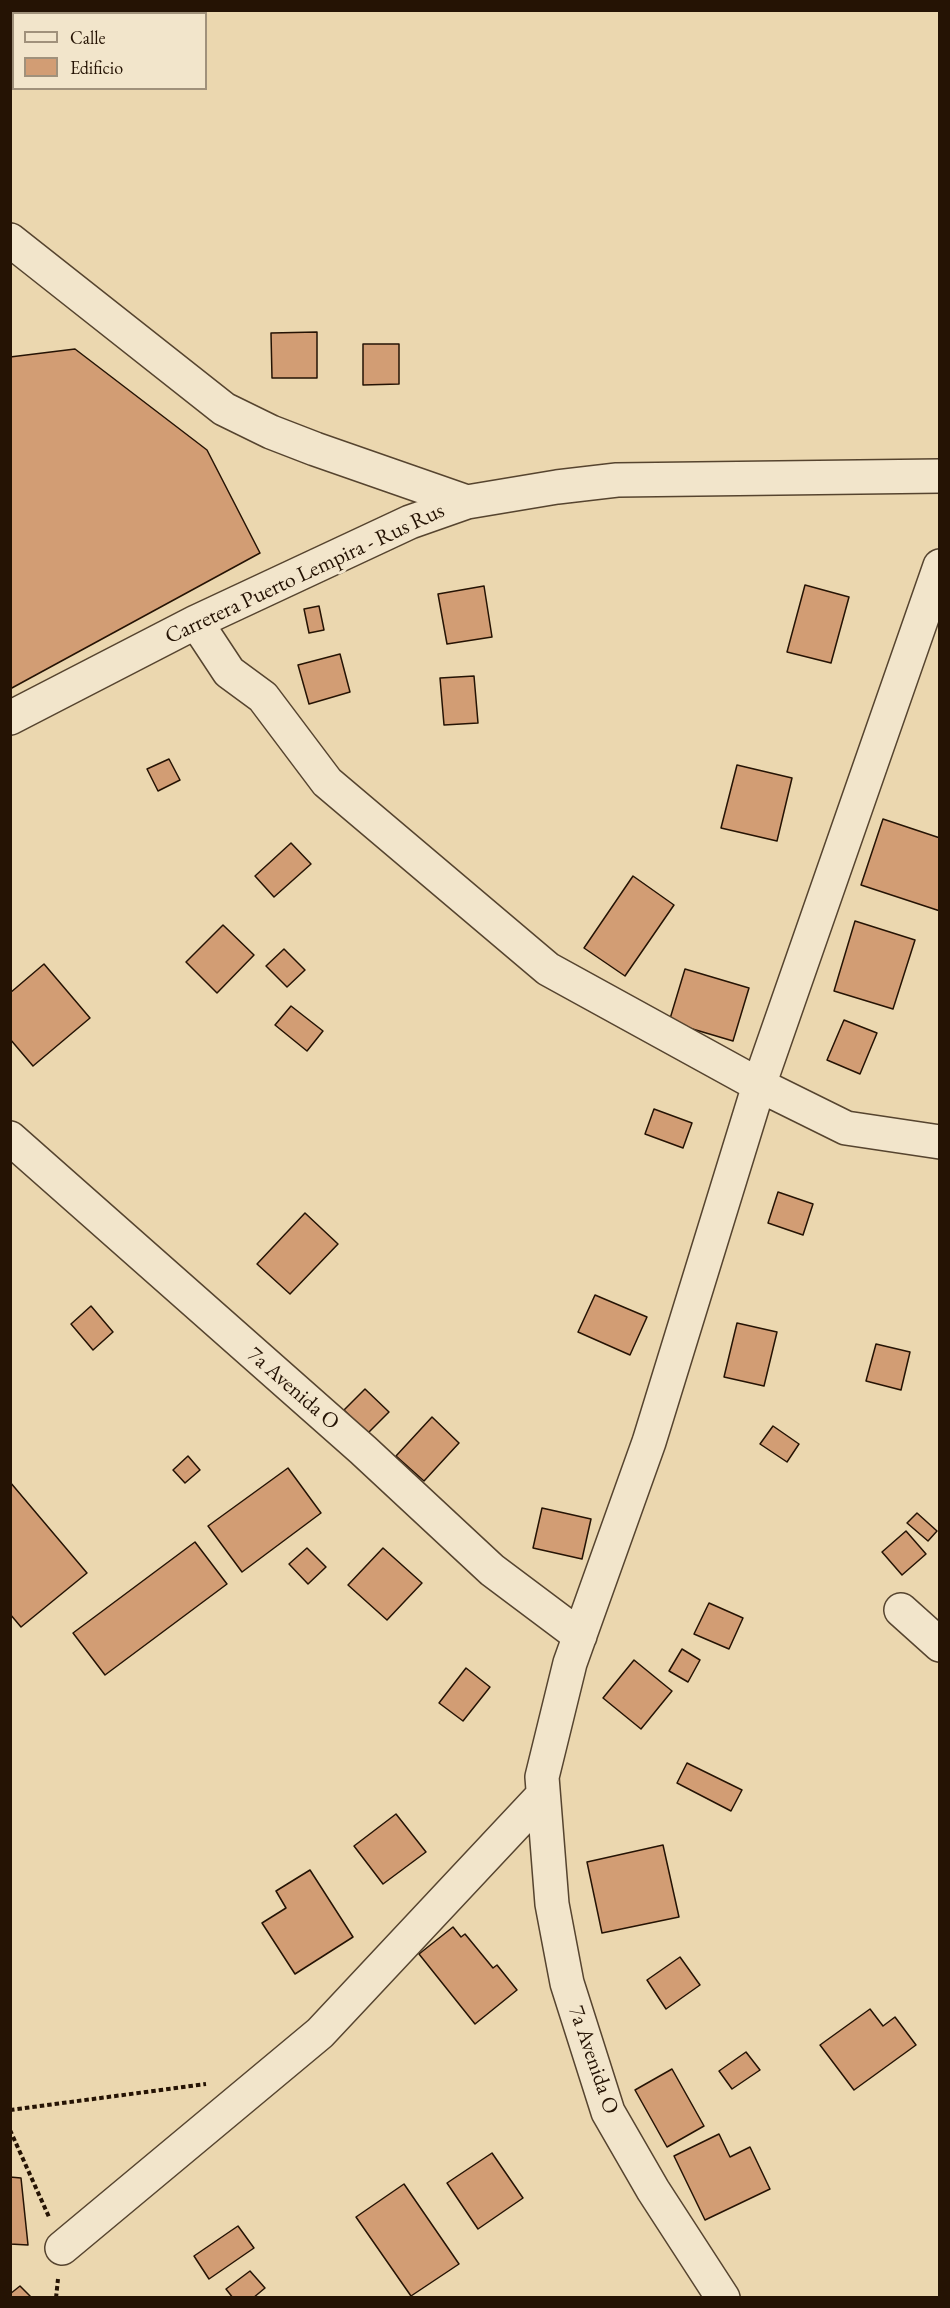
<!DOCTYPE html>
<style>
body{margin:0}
#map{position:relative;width:950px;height:2308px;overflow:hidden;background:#ebd7af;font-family:"EB Garamond",serif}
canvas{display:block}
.frame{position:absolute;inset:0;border:12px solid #251304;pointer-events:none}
.legend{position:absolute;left:12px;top:12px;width:195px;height:78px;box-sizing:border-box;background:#f2e5cb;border:2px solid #a0917b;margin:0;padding:8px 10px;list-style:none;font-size:18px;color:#251304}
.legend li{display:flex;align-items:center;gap:12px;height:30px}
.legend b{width:30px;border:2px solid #a0917b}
</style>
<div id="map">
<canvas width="950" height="2308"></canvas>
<div class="frame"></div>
<ul class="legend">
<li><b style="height:8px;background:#f2e5cb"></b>Calle</li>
<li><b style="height:16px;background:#d29d74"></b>Edificio</li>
</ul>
</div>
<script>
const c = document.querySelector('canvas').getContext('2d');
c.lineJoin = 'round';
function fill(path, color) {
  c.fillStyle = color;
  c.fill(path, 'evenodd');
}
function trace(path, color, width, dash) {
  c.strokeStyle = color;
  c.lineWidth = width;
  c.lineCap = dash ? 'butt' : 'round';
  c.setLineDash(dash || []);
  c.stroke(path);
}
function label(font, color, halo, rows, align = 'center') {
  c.font = font + ' "EB Garamond",serif';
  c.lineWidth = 6;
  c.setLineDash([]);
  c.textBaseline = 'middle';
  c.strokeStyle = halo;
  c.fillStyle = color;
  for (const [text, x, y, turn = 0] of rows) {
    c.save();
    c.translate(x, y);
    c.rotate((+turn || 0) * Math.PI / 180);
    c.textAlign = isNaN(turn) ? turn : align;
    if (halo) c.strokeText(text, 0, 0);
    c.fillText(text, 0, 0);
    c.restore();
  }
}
const building = new Path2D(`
 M317,332v46h-45l-1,-45z
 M363,344h36v40l-36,1z
 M75,349l132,101 53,103 -250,136v-332z
 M805,585l44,12 -18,66 -44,-11z
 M484,586l8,51 -45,7 -9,-50z
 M319,606l5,24 -15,3 -5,-24z
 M340,654l10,38 -41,12 -11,-39z
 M474,676l4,47 -34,2 -4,-47z
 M169,759l11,21 -22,11 -11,-22z
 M737,765l55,13 -15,63 -56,-13z
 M883,819l57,19v73l-79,-26z
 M291,843l20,21 -37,33 -19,-21z
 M633,876l41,29 -49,71 -41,-28z
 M855,921l60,19 -22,69 -59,-18z
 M223,925l31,30 -37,38 -31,-31z
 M284,949l21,21 -18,17 -21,-21z
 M44,964l46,54 -57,48 -23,-27v-46z
 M685,969l64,19 -16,53 -64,-19z
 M291,1006l32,25 -16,20 -32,-26z
 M844,1020l33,13 -17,41 -33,-14z
 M654,1109l38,14 -9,25 -38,-14z
 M778,1192l35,12 -10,31 -35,-12z
 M305,1213l33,31 -48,50 -33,-30z
 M595,1295l52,22 -17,38 -52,-23z
 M91,1306l22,26 -20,18 -22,-26z
 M737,1323l40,9 -13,54 -40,-9z
 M876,1344l34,8 -9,38 -35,-9z
 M365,1389l24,23 -22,22 -23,-24z
 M432,1417l27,26 -35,38 -28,-25z
 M773,1426l26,18 -12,18 -27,-18z
 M188,1456l12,14 -15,13 -12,-13z
 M288,1468l33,45 -79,59 -34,-46z
 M10,1482l77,91 -66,54 -11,-13z
 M542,1508l49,11 -9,40 -49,-11z
 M917,1513l20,18 -9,10 -21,-18z
 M906,1531l20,23 -24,21 -20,-23z
 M195,1542l32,42 -122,91 -32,-42z
 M307,1548l19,19 -18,17 -19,-20z
 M383,1548l39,35 -35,37 -39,-35z
 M709,1603l34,15 -14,31 -35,-15z
 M682,1649l18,11 -12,22 -19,-11z
 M634,1660l38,31 -31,38 -38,-31z
 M466,1668l24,19 -27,34 -24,-18z
 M687,1763l55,27 -11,21 -54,-28z
 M396,1814l30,38 -43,32 -29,-38z
 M663,1845l16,72 -77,16 -15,-71z
 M310,1870l43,67 -58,37 -33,-51 24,-15 -10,-17z
 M453,1927l8,10 4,-3 28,34 4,-3 20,25 -42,34 -56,-70z
 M680,1957l20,28 -34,24 -19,-29z
 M870,2009l13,17 12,-9 21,28 -62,45 -34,-45z
 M746,2052l14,18 -28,19 -13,-18z
 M672,2069l32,57 -37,21 -32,-57z
 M719,2134l11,23 20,-10 20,42 -65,31 -31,-64z
 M492,2153l31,45 -45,31 -31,-46z
 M10,2177l11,1 7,67 -18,-1z
 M404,2184l55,80 -48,32 -55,-79z
 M238,2226l16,22 -45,31 -15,-23z
 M250,2271l15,17 -12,10h-20l-7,-9z
 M20,2286l12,12h-22v-4z`);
const path = new Path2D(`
 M10,2110l196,-26
 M10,2130l39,87
 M56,2298l2,-19`);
const minor = new Path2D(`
 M10,240l214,169 47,23 44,17 152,53
 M196,622l33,50 34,25 64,85 221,187 211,116 87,43 94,14
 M10,718l186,-96 214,-100 57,-20 90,-15 60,-7 323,-4
 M10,1138l353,312 129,120 88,66
 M901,1610l39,35
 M62,2248l258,-215 223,-238
 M723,2298l-70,-108 -45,-78 -41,-129 -15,-79 -10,-127 28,-114 79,-221 110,-357 181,-519`);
const streetNames = [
 ["Carretera Puerto Lempira - Rus Rus",305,574,-25],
 ["7a Avenida O",293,1389,41],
 ["7a Avenida O",593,2060,71]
];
fill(building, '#d29d74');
trace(building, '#251304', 1.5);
trace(minor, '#56442f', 36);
trace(path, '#251304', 4, [4.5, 3]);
trace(minor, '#f2e5cb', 33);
label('22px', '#251304', '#f2e5cb', streetNames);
</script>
